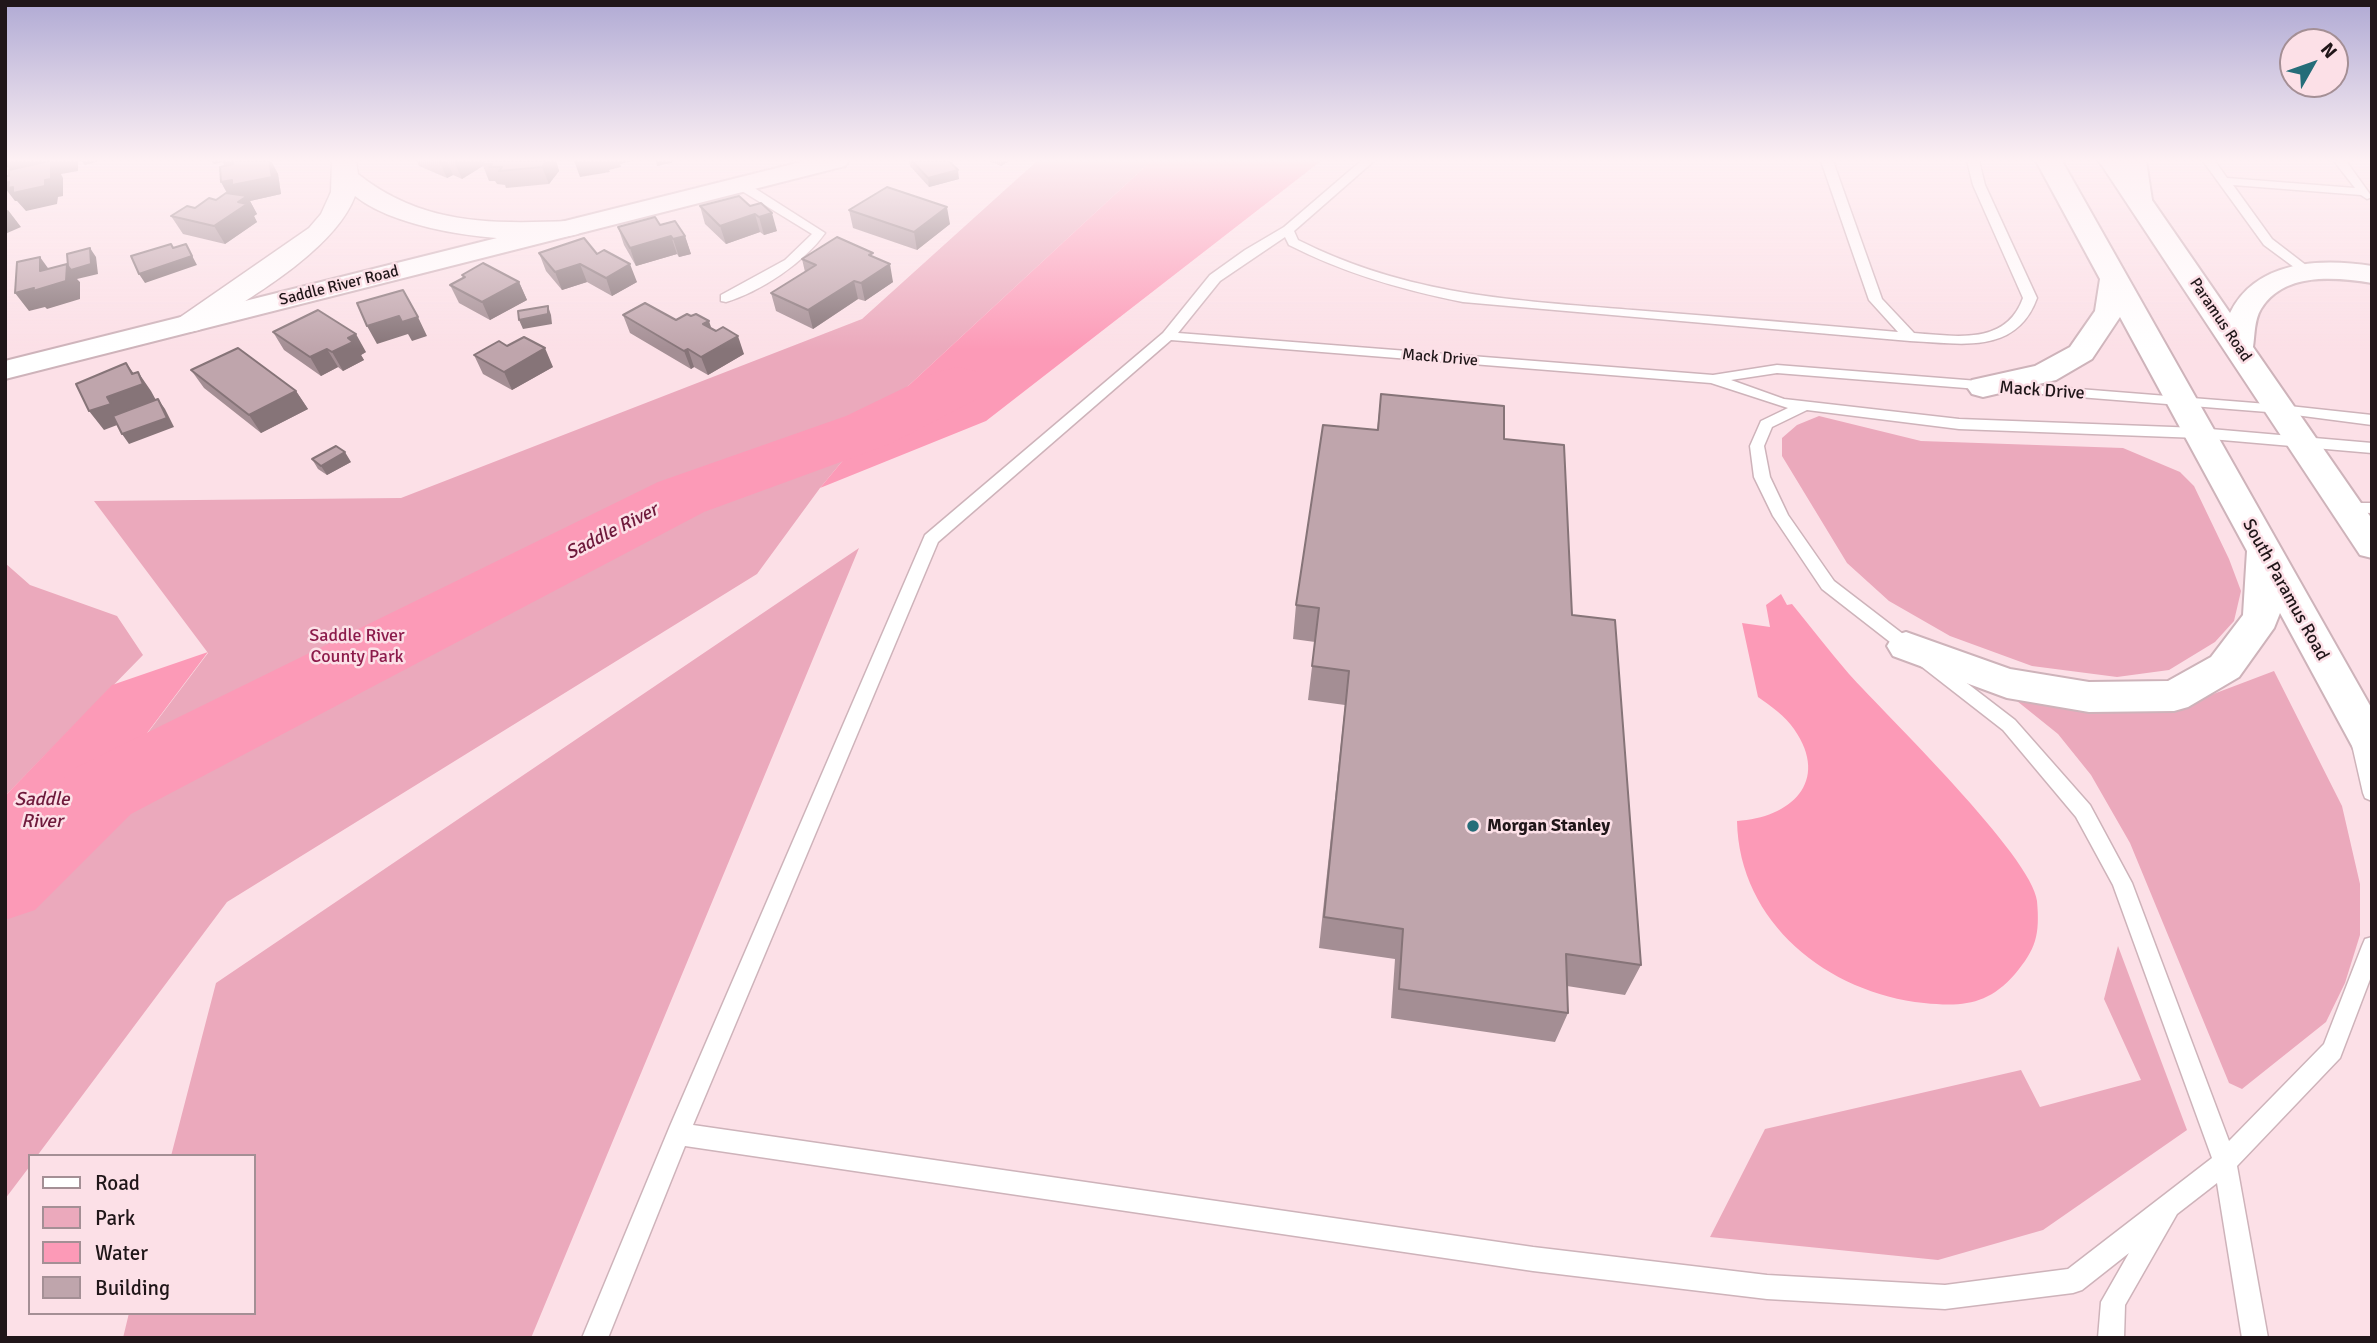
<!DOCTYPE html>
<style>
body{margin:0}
#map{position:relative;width:2377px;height:1343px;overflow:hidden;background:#fce0e7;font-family:Signika,sans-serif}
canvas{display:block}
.frame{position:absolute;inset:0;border:7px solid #201619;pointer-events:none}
.legend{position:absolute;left:28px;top:1154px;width:228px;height:161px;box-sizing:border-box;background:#fce0e7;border:2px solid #a48f95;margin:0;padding:9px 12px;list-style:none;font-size:21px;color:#201619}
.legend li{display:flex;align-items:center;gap:14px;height:35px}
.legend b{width:35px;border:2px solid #a48f95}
.north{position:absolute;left:2279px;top:28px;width:70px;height:70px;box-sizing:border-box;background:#fce0e7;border:2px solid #a48f95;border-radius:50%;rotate:50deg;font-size:19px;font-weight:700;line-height:28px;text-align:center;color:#201619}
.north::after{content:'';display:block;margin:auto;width:24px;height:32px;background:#256d79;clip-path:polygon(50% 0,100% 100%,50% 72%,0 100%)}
</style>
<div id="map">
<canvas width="2377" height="1343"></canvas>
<div class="frame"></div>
<ul class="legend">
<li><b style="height:9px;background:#fff"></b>Road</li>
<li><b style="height:19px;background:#eba9bc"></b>Park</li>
<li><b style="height:19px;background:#fc9ab7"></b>Water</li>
<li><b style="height:19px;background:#bfa5ac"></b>Building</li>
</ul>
<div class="north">N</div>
</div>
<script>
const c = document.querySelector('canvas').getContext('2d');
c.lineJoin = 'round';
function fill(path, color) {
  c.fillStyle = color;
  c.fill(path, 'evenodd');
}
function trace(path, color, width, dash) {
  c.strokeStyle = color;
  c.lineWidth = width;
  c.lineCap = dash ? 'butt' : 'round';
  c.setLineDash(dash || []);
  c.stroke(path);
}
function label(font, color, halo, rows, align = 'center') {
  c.font = font + ' Signika,sans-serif';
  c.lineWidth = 5;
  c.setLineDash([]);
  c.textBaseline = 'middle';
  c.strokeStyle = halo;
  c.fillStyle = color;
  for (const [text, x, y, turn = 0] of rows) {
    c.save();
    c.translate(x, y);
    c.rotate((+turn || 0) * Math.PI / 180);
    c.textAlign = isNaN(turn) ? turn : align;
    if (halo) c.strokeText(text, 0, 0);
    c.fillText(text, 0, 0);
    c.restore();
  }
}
const green = new Path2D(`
 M1037,161h114l-258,239 -73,88 -63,86 -530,328 -190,254h-7v10l-25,33v-277l203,-269 -114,-152 307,-3 461,-179z
 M1819,416l102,25 202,7 57,24 14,14 35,73 12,32 -7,30 -19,21 -46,28 -52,7 -85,-11 -82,-30 -61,-35 -42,-38 -65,-107v-18l15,-13z
 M859,548l-328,790h-408l6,-25h125v-157h-83l45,-173z
 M5,563l25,22 87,31 26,39 -138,141z
 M2274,671l68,135 18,78v51l-15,48 -19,39 -84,67 -13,-6 -99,-240 -39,-68 -33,-41 -46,-37 175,7z
 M2118,946l69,184 -144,100 -105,30 -228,-23 55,-108 256,-59 19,37 101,-27 -37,-81z`);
const water = new Path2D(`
 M1151,161h170l-335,260 -166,67 73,-88z
 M1781,594l6,11 5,-1c19,23 37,47 57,70 36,40 184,183 188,227 3,34 -1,48 -22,73 -27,31 -53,33 -91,29 -96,-10 -185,-80 -187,-182 53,-3 94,-39 57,-92 -9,-13 -23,-23 -36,-32l-16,-74 28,4 -4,-22z
 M208,652l-203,270v-126l107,-111z`);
const river = new Path2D(`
 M958,367l21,5 9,13 -9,13 -89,46 -186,68 -573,302 -96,96 -30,10v-89l70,-63 583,-286 188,-66 91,-44z`);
const service = new Path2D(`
 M1361,161h13l-80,70 4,9c112,56 214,60 335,70 88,7 177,14 265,22l-29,-32 -48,-139h12l49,138 32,34c41,3 92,13 109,-35l-50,-113 -6,-24h12l6,24 52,113c-21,58 -78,45 -127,43l-447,-39c-61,-12 -119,-29 -174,-57l-4,-8 -65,44 -42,52 535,42 64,-10 503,40 92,10v10l-92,-12 -503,-40 -46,7 53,19 175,20 240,9 173,15v10l-173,-15 -240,-9 -152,-19 -35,17 -8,19 6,31 18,38 46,66 181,139 75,85 42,78 97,258 95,-97 38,-98 3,-7 7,-2v37l-32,84 -103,108 31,172h-26l-25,-155 -40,31 -52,91 -1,33h-26l3,-36 28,-49 -47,37 -9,3 -128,16 -178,-10 -234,-28 -848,-125 -77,192h-26l88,-212 255,-591 238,-202 47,-58 35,-25 39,-23zM1171,340l540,43 77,25 -27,13 -11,25 4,31 19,39 49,73 181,141 73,87 37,68 99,273 -144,111 -123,16 -178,-10 -234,-28 -840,-122 245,-583z
 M2203,161h12l12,17 128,10 -21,-27h12l26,36 -5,2 -6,-4 -128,-10 39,54 39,30v6l-5,1 -42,-31z
 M737,182h8l80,51c-20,29 -65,59 -99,69l-5,-1v-6l64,-35 27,-26 -75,-46z
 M2346,503h26v10l-32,-1 -2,-4 2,-4z
 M2359,729l6,2 7,20v50l-7,-3 -2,-5 -13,-57 3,-5z`);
const minor = new Path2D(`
 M332,161h24l2,13c64,51 132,50 211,47l9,3 4,5 -4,5c-56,14 -178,-1 -223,-38 -20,54 -108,104 -156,134l-10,2 -10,-2 -4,-6 4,-6 130,-90 12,-14 10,-22z`);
const tertiary = new Path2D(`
 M805,161h44l-4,5 -840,213v-18z`);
const secondary = new Path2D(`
 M2036,161h26l310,548v53l-14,-5 -78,-144 -6,15 -35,49 -51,30 -14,4 -85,1 -82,-14 -114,-42 -6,-10 6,-10 13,-4 104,37 79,13 79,-1 43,-24 32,-42 4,-64 -127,-234 -28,42 -36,21 -73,17 -11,-3 -5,-7 5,-7 63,-14 35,-19 25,-36 5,-32z
 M2099,161h26l105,152c26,-53 91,-55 142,-47v17c-37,-6 -88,-11 -111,26 -7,11 -6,26 -8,38l119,172v39l-12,-3z`);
const trunk = new Path2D(`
 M2120,161h26l6,39 -4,6 -9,2 -9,-2 -4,-6z`);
const wall = new Path2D(`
 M212,161h59l7,13 3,20 -31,7 7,13 -3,2 3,6 -32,22 -42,-10 -12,-18 45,-16 11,-7 -6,-11 4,-16 -2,-4 -9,2z
 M417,161h139l3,10 -10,13 -43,4 -1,-3 -8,-1 -2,-3h-6l-6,-15 -21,13 -9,-4 -6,3 -28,-12z
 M909,161h40l10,18 -30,8 -19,-21z
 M989,161h20l-8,5z
 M739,196l38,35 -13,4 -4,-3 -34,12 -21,-20 -5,-18z
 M849,210l101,14 -33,26 -64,-22z
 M660,225l25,11 6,18 -12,3 -2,-3 -41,12 -12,-21 -6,-18z
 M539,253l58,1 40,28 -25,14 -25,-14 -25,8 -16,-19z
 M874,257l19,25 -28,19 -7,-2 -45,30 -37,-18 -5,-18 34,-21 -3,-13z
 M462,275l57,7 8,18 -37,20 -31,-17 -9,-18 13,-7z
 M623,315l53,5 35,9 33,25 -36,21 -14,-8 -3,2 -61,-36z
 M273,332l93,20 -5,3 3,5 -21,11 -5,-4 -17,9 -37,-26z
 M507,346l46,21 -41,23 -29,-16 -9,-19z
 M191,370l105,21 12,18 -47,24 -57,-45z
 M1381,394l123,45 68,176 69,350 -16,30 -58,-9 1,27 -13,29 -164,-24 4,-59 -76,-11 26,-243 -37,-5 7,-58 -22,-3 3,-34 81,-175z
 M312,459l39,3 -24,13 -9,-6z`);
const shadedWall = new Path2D(`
 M5,161h73v10l-17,3 2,4v18l-5,1 -1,7 -31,7 -9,-10h-2l-10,-13v-5l10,-6 -10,-13z
 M82,161h17l-14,4z
 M212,161h52l-36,10 -5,-9 -9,2z
 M269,161h2l7,13 3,20 -31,7 7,13 -3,2 3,6 -32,22 -11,-18 17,-26 -10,-18z
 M439,161h8l6,14 -6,3z
 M454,161h34l-6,3 1,2 -21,13z
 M545,161h11l3,10 -10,13 -7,-17z
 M574,161h58l-12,3 1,3 -12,3 1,2 -30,5z
 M656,161h16v2l-15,3z
 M1001,161h8l-8,5z
 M958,170l1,9 -30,8 -1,-9z
 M947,207l3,17 -33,26 -3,-18z
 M8,210l13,17 -16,7v-23z
 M772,213l5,18 -13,4 -5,-18z
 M755,214l5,18 -34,12 -6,-18z
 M671,236l6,18 -41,12 -6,-18z
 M685,236l6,18 -12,3 -6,-18z
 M186,244l11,21 -52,18 -6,-9z
 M90,248l6,9 2,17 -21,5 3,3v17l-33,10 -2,-2 -16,4 -14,-18 19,-5 6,-17v-14l13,18 14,-11 4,6z
 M580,264l7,18 -25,8 -7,-18z
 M630,264l7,18 -25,14 -6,-18z
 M890,264l3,18 -28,19 -4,-18z
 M854,281l4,18 -45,30 -5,-19z
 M519,282l8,18 -37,20 -8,-18z
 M548,306l3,9 1,9 -29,5 -4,-9z
 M399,316l19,1 9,19 -15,5 -4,-7 -31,10 -10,-18z
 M709,321l6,18 -12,-15z
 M356,334l10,18 -5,3 3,5 -21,11 -11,-19 16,-14z
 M738,336l6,18 -36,21 -7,-18z
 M545,348l8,19 -41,23 -8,-18z
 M327,349l11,18 -17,9 -11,-19z
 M688,349l6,18 -3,2 -7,-18z
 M126,363l14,19 -2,-10 13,19 6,11 -32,20 -21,8 -15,-19 43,-37z
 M296,391l12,18 -47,24 -12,-18z
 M158,399l7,10 9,18 -45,17 -7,-10z
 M345,452l6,10 -24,13 -6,-9z`);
const building = new Path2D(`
 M49,161h2v18l-6,1v6l-32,7v-6l-5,1 1,-6 -4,1v-7h4v-6z
 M233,161h36l3,16 -40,8v-5l-11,2 -1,-15 13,-3z
 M484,161h63l-5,6 -43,4 3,-4h-13l3,-3h-10z
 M912,161h37l9,9 -30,8z
 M887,187l60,20 -33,25 -65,-22z
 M226,193l21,3 -9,6 9,2 -33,22 -43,-10 16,-10 8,2 14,-10 7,2z
 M739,196l11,10 11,-3 11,10 -13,4 -4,-3 -35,12 -20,-20z
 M655,217l5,8 15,-4 10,15 -12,3 -2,-3 -41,12 -12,-21z
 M837,237l36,16 -4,2 21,9 -29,19 -7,-2 -46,29 -37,-17 45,-28 -14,-6z
 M584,238l13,16 7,-4 26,14 -24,14 -26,-14 -25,8 -16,-19z
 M171,244l2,4 13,-4 6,12 -53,18 -8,-18z
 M90,248l1,16 -20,6 -3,-4 -1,-12z
 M40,257v14l27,-7 -1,17 -33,10 1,-3 -19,5 2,-31z
 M483,263l36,19 -37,20 -32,-17 15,-8 -3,-2z
 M403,290l15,27 -16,5 -3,-6 -32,10 -10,-23z
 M645,303l31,17 11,-6 4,2 5,-2 13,7 -6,3 13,7 7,-4 15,9 -37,21 -13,-8 -4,2 -61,-36z
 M548,306v8l-29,6 -1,-9z
 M318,310l38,24 -8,4 5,4 -21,10 -5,-3 -17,8 -37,-25z
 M524,337l21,11 -41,24 -30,-17 25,-14 8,5z
 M238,348l58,43 -47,24 -58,-45z
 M126,363l6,11 6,-2 5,12 -36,13 4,7 -22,7 -13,-27z
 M1381,394l123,12v33l60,6 8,170 43,5 26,345 -75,-11 2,59 -169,-24 4,-60 -79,-12 25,-246 -37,-5 7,-58 -23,-3 27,-180 55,5z
 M158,399l9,19 -45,16 -9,-18z
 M336,446l9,6 -24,14 -9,-7z`);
const markers = [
 [1473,826,7,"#256d79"]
];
const farStreetnames = [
 ["Saddle River Road",339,286,-14],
 ["Paramus Road",2220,320,56],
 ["Mack Drive",1440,358,5]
];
const streetNames = [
 ["Mack Drive",2042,391,4],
 ["South Paramus Road",2285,590,61]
];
const parkNames = [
 ["Saddle River",357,636],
 ["County Park",357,657]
];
const poiNames = [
 ["Morgan Stanley",1487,826]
];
const waterNames = [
 ["Saddle River",612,532,-27],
 ["Saddle",42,800],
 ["River",42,822]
];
fill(green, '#eba9bc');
fill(water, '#fc9ab7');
fill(river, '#fc9ab7');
trace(service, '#ceb3ba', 3);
trace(minor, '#ceb3ba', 3);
trace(tertiary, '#ceb3ba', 4);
trace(secondary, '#ceb3ba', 4);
trace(trunk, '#ceb3ba', 4);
fill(service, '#fff');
fill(minor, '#fff');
fill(tertiary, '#fff');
fill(secondary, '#fff');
fill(trunk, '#fff');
fill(wall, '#a48e94');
fill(shadedWall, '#867478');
fill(building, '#bfa5ac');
trace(building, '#867478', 2);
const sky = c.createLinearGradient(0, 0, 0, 349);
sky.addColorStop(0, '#b0aad4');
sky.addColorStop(0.46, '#fef1f4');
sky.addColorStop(1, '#fef1f400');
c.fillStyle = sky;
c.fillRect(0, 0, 2377, 349);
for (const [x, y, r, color] of markers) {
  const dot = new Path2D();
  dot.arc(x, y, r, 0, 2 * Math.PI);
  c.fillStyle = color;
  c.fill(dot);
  trace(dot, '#fce0e7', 2.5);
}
label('16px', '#201619', '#fce0e7', farStreetnames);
label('18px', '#201619', '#fce0e7', streetNames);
label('18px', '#8c1b4b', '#fce0e7', parkNames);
label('bold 18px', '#201619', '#fce0e7', poiNames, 'left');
label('italic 19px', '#6e193b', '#fce0e7', waterNames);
</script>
